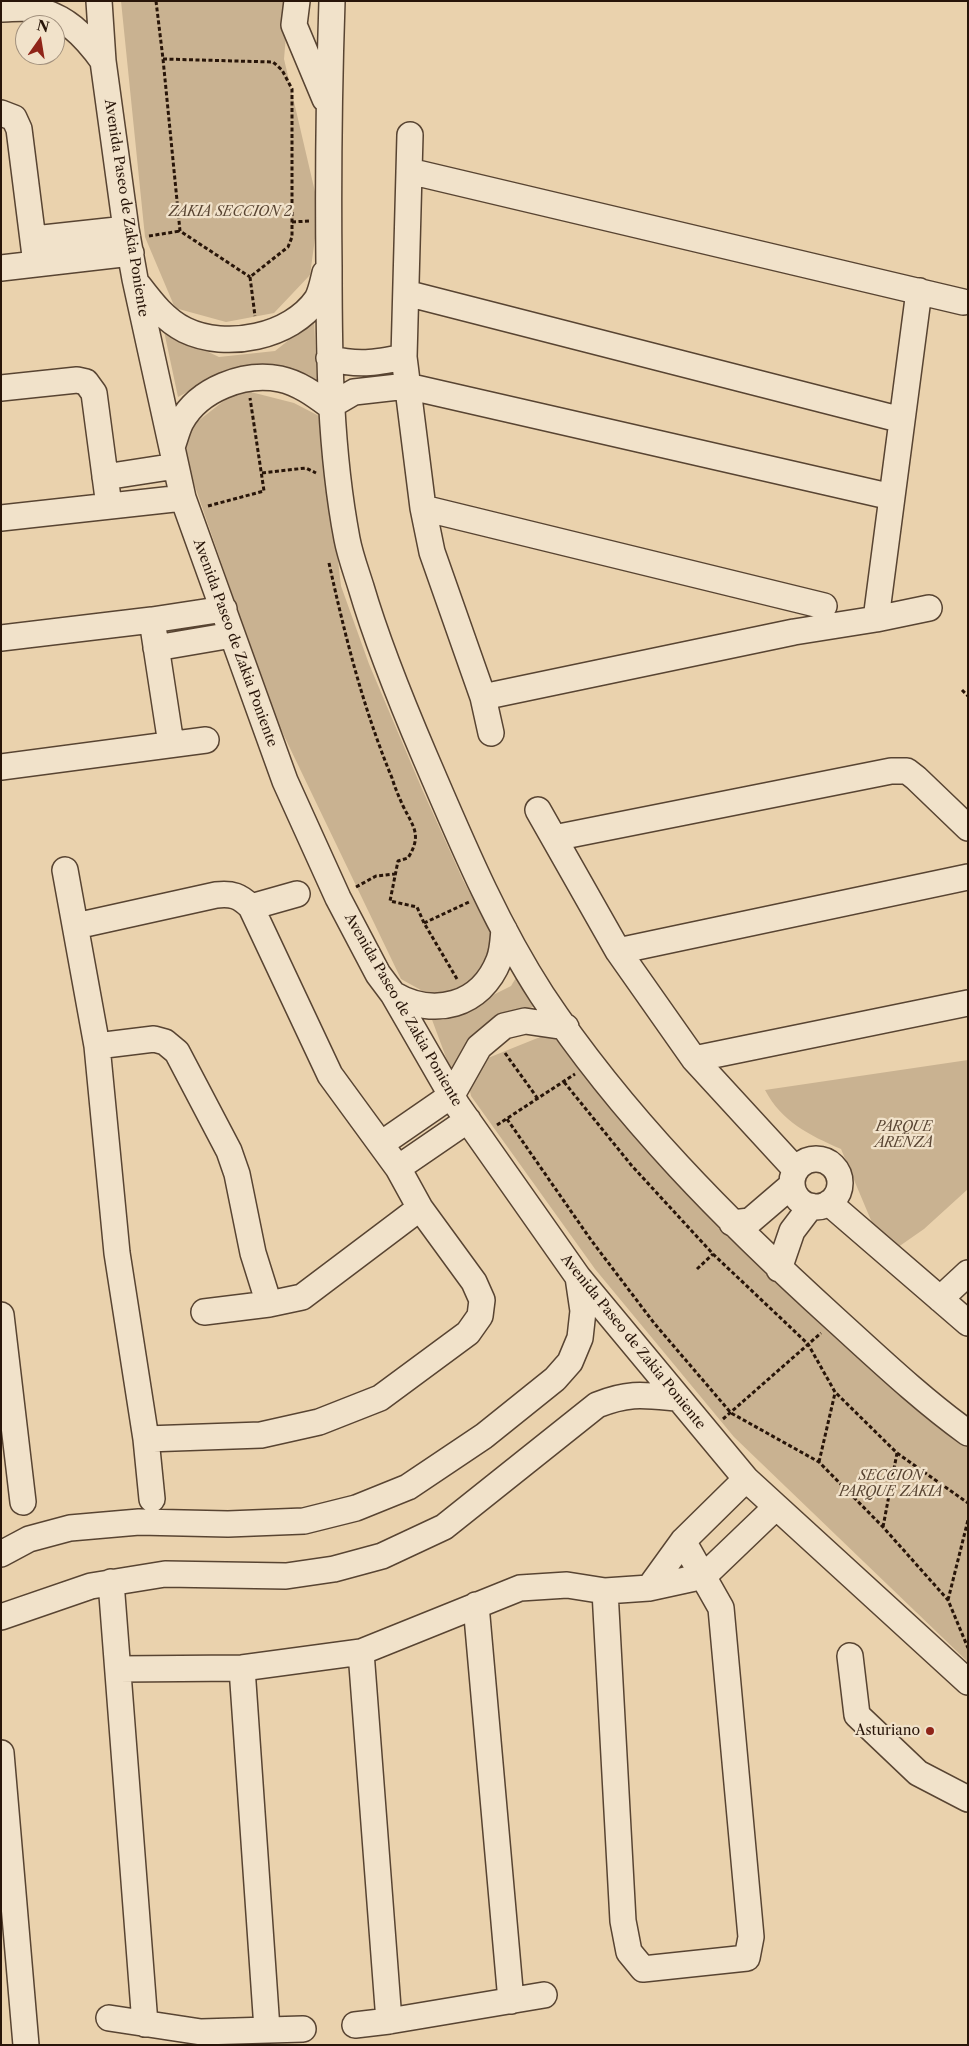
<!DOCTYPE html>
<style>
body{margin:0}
#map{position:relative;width:969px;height:2046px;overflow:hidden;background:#ead2ad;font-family:"Libre Caslon Text",serif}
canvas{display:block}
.frame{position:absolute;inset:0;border:2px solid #281509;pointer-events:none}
.north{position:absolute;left:15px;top:15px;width:50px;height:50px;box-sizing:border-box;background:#f1e2ca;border:1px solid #a1907d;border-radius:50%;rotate:13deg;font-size:14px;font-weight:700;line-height:20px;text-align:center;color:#281509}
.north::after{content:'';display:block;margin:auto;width:18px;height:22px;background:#8f2418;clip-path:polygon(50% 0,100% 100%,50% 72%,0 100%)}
</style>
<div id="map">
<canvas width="969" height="2046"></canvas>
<div class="frame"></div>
<div class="north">N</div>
</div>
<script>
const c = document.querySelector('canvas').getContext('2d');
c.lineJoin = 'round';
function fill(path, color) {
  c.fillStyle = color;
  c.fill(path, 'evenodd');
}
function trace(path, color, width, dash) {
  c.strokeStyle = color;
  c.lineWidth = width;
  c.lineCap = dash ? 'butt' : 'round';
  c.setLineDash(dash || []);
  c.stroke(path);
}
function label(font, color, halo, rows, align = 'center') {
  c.font = font + ' "Libre Caslon Text",serif';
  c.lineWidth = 4.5;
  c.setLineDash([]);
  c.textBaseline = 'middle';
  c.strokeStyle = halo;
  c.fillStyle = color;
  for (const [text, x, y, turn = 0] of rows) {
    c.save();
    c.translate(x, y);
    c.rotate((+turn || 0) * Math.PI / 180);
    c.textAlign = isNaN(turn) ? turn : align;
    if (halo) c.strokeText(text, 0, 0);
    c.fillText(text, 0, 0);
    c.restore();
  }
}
const green = new Path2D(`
 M121,1h168l-5,58 35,150 -9,66 -36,38 -48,9 -51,-14 -30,-71z
 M314,320l3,61 -38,-13 -71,13 -30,16 -14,-66 55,26 56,-6z
 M239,389l55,14 27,14 20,169 28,78 53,125 41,91 33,63 -16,36 -43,20 -36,-20 -127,-264 -92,-266 11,-24z
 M520,971l26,32 -27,8 -62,76 -26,-70 12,3 68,-34z
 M555,1031l156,179 214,206 43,30v216l-234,-225 -139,-168 -124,-173 -4,-19 11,-15z
 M968,1060v129l-44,40 -33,23 -10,-8 -40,-95c-32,-14 -59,-27 -76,-59z`);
const path = new Path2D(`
 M156,1l7,58 17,172 70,46
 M163,59l110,3 9,8 10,19v148l-4,10 -38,30
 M292,222l17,-1
 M149,236l31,-5
 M250,277l5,39
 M262,473l44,-5 10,5
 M208,506l56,-15 -14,-93
 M329,563c16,73 34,145 63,215 3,10 7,19 11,28 11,22 19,29 5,52l-10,3 -8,40 27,6 7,16 33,56
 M962,690l6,6
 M356,887l20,-11 19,-2
 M424,923l45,-21
 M505,1053l33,46
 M564,1082l68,84 81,88 95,90 27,48 62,61 71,50
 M507,1119l84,121 63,83 77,90 88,49 64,65 65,73 20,48
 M497,1125l78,-51
 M697,1269l16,-15
 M723,1419l98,-86
 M819,1462l16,-69
 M883,1527l14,-74
 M948,1600l20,-80`);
const minor = new Path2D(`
 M99,1l4,60 23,168 9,50 48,219 102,283 53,117 40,76 15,20 64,111 121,172 168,202 222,203
 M297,1l-3,24 31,74
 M332,1c-3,89 -4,177 -3,265 0,92 1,183 18,273 3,16 9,32 14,48 17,58 40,114 64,170 35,81 69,164 117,238 81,122 186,227 294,325 43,39 85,79 132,113
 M1,9c10,0 22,-2 32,0 33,7 51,26 70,52
 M1,113l13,5 5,11 17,135
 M410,135l-6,222 19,151 9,44 51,145 8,36
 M409,171l554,131
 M34,239l92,-10
 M1,268l130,-15
 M139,286c13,17 26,34 46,44 41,20 106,7 132,-31 4,-7 6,-18 8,-26
 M406,293l496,127
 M329,358c29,8 45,5 75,-1
 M1,388l76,-8 9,2 8,11 15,113
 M172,447c3,-8 5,-17 9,-25 18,-33 63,-50 99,-43 19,4 35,16 50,27l24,-14 53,-6 485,111
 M105,477l71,-11
 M423,508l401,98
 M1,518l182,-20
 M876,619l43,-328
 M152,620l19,124
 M1,638l151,-18 72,-11
 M156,648l76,-13
 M483,697l311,-65 82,-13 53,-11
 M1,767l205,-27
 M538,810l80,141 76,108 102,111
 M554,838l337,-67h16l9,7 52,50
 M65,870l32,176 20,207 29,186 6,60
 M251,907l46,-13
 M76,926l140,-31c16,-2 24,1 35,12l79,168 68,93 22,40 54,74 8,18 -2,16 -12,17 -88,65 -61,24 -58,13 -115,4
 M618,951l350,-74
 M393,994c41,24 88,12 106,-34 4,-10 4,-21 5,-31
 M97,1046l57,-7 11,3 12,10 52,99 8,23 16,79 16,51
 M694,1059l274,-56
 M381,1144l71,-49 27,-48 25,-21 21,-5 41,6
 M792 1183a24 24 0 1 1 48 0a24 24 0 1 1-48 0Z
 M398,1168l70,-48
 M829,1203l139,120
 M732,1223l18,-2 42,-36
 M779,1269l13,-38 19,-25
 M940,1299l28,-26
 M204,1312l65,-8 33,-7 118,-89
 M1,1315l22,187
 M1,1554l28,-15 41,-11 69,-6 89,2 76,-3 52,-13 52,-21 76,-51 71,-57 15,-17 10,-24 3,-27 -5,-34
 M111,1582l34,442
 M649,1588l34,-47 63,-62
 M605,1591l18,330 6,31 14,17 104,-11 4,-21 -30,-329 -38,-67
 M476,1605l35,396
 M1,1617l90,-31 74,-12 121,2 48,-7 48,-13 62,-29 153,-122c32,-13 47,-10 80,-7
 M361,1652l28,369
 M850,1656l7,59 61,58 50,26
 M242,1668l25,361
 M119,1669l123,-1 119,-16 159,-64 47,-3 38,6 44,-3 55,-12 72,-69
 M1,1753l25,292
 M109,2018l92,14 102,-3
 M355,2025l34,-4 155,-26`);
const markers = [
 [930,1731,5,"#8f2418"]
];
const streetNames = [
 ["Avenida Paseo de Zakia Poniente",126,208,81],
 ["Avenida Paseo de Zakia Poniente",235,643,70],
 ["Avenida Paseo de Zakia Poniente",403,1010,60],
 ["Avenida Paseo de Zakia Poniente",633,1342,51]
];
const parkNames = [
 ["ZAKIA SECCION 2",230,212],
 ["PARQUE",904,1127],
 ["ARENZA",904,1143],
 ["SECCION",891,1476],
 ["PARQUE ZAKIA",891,1492]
];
const poiNames = [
 ["Asturiano",920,1731]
];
fill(green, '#c9b291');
trace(minor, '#584432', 28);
trace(path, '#281509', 3, [4, 2.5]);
trace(minor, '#f1e2ca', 25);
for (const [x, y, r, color] of markers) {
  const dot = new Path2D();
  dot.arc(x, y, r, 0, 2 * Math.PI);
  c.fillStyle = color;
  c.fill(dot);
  trace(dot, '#f1e2ca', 2);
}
label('14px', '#281509', '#f1e2ca', streetNames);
label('italic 14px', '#584432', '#f1e2ca', parkNames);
label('14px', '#281509', '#f1e2ca', poiNames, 'right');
</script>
